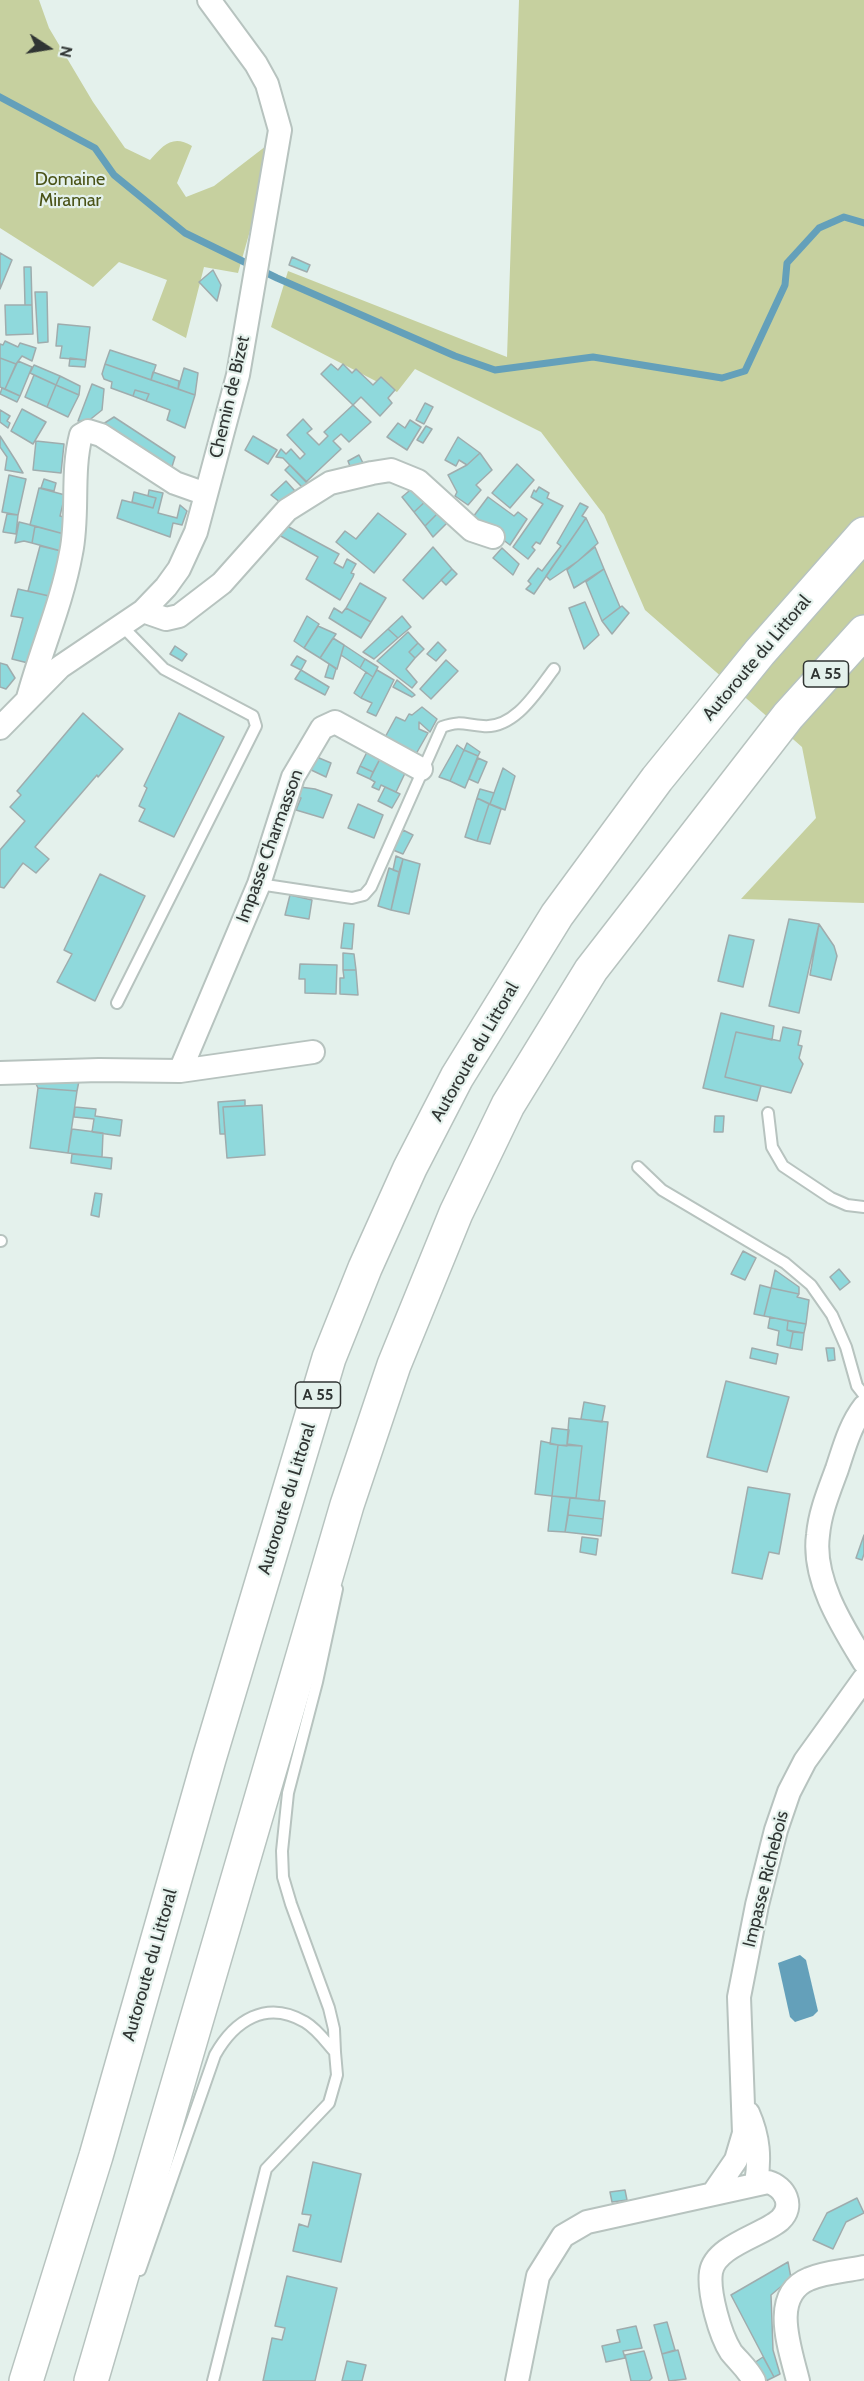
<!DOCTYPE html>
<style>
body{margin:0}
#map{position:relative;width:864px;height:2381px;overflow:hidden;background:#e4f1ec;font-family:Cabin,sans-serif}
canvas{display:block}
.north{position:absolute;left:18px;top:18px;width:60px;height:60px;-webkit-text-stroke:4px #e4f1ec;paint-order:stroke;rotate:102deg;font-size:16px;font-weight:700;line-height:24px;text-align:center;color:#303533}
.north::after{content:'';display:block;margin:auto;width:21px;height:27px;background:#303533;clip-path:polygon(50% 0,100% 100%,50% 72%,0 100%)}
</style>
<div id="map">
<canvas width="864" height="2381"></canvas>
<div class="north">N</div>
</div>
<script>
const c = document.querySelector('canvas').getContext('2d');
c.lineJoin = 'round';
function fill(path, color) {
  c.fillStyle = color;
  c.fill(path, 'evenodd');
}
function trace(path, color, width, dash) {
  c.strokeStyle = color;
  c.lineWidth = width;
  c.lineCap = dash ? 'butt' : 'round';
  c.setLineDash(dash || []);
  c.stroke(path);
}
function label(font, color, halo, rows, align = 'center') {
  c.font = font + ' Cabin,sans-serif';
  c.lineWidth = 4.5;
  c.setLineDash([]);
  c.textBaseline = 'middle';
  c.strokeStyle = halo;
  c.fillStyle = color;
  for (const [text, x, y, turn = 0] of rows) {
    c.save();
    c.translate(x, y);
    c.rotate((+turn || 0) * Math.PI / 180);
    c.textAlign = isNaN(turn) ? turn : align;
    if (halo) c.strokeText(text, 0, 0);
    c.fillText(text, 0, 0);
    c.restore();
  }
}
const green = new Path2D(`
 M0,0h39l10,28 44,74 32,46 25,12c13,-15 23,-26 42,-14l-15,37 9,14 28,-11 52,-40 -7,53 -21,74 -34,-6 -18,71 -34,-18 15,-40 -48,-18 -26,25 -93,-59z
 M519,0h345v903l-123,-4 75,-81 -14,-71 -157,-137 -41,-95 -63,-83 -126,-63 -18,23 -126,-65 17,-56 219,86z`);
const water = new Path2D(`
 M800,1955l6,5 12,51 -5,5 -18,6 -5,-5 -12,-54z`);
const stream = new Path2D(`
 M0,97l95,51 19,27 71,58 92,45 178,78 40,14 98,-13 129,21 23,-7 40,-86 2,-22 32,-35 25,-11 20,6`);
const building = new Path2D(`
 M0,253l12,7 -12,29z
 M292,257l18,8 -3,7 -18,-7z
 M24,267h7l1,38h-7z
 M213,270l8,15 -4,16 -18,-19z
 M35,292h12l1,50 -10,1z
 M5,305h27l1,29 -27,1z
 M58,324l32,3 -4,33 -26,-2 2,-12h-6z
 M5,341l13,6 2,-4 16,5 -4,13 -10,-5 -6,8 -16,-6v-14l3,1z
 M110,350l46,15 -5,15 -46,-16z
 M0,358l16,6 -11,25 -5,-2z
 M70,358l16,2 -1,7 -16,-1z
 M18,361l14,6 -12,29 -15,-7z
 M105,364l90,31 -10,33 -18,-8 3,-10 -24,-9 3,-7 -14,-4 -2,6 -22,-8 1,-6 -8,-3 -2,-5z
 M331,364l7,6 5,-6 9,9 4,-4 17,16 8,-8 14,13 -7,8 4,5 -12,13 -19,-19 -8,8 -32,-31z
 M34,365l26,11 -4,9 -26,-12z
 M184,368l14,5 -3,22 -28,-10 11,4z
 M153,372l26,9 -1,8 -27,-9z
 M34,375l22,10 -9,22 -22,-10z
 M60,376l20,10 -1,9 -23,-10z
 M92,384l12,5 -2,21 -15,12 -9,-1z
 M56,385l23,10 -11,22 -21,-10z
 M2,388l18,8 -3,6 -17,-8z
 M135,390l14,4 -3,7 -13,-5z
 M425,403l8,4 -9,17 -8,-4z
 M353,405l18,17 -22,20 -8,-8 -8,7 8,8 -35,33 -23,-24 -7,-1 5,-8 5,5 5,-5 9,10 5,-5 -18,-19 16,-16 9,10 -5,4 12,12 9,-9 -4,-4z
 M22,409l24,13 -13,22 -22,-13z
 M0,410l10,6 -3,5 3,2 -2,5 -8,-6z
 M114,417l61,40 -5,16 -70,-47z
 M410,420l11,7 -14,23 -20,-13 11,-14 7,5z
 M426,426l6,3 -9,14 -6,-3z
 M0,436l16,25 7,12 -18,-3 2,-13 -7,-10z
 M253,436l24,14 -9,14 -23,-14z
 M458,437l22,16 -13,12 -8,-5 -3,6 -11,-6z
 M36,441l28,3 -3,29 -28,-3z
 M480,453l12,17 -16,15 5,5 -13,15 -13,-9 2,-4 -9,-17 19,-10z
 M359,455l4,8 -12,6 -3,-8z
 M517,464l17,16 -24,28 -18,-15z
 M290,465l19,19 -5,5 -19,-19z
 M9,475l17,4 -8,36 -16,-3z
 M44,479l12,4 -2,8 -13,-3z
 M286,481l9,10 -14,12 -10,-8z
 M415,486l13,13 -14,13 -12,-15z
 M539,487l10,6 -2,5 16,8 -23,38 -4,-2 -4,5 3,3 -7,9 -15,-12 30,-43 -12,-7 3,-7 2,2z
 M39,488l26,7 -5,21 7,2 -3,16 -34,-9z
 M149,490l14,3 -5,20 19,5 3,-13 7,6 -5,14 -9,-2 -3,14 -53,-19 5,-18 31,8 3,-10 -8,-2z
 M134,492l22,6 -3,10 -21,-6z
 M488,497l26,19 4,-4 9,7 -17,26 -37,-28z
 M428,499l11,13 -14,14 -11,-14z
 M580,503l8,4 -6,9 4,2 -52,76 -8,-5 5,-5 -3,-3 10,-13 4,3 19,-25 -4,-3z
 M439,512l9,10 -15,15 -8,-11z
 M378,513l28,21 -32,39 -38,-31 9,-11 11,8z
 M7,514l11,1 -2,19 -13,-2z
 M586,518l12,25 -20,18 -28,19 -4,-4z
 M19,522l16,4 -3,17 -8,-2 -9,2z
 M35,526l29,8 -3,17 -29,-8z
 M287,526l52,28 -5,9 9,5 4,-9 9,5 -5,9 3,1 -1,3 -13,23 -34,-21 12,-22 -39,-22z
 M40,546l21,5 -12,45 -21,-5z
 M433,547l19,22 -29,30 -20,-19z
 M595,547l9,22 -30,19 -7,-18z
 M502,548l17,16 -6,11 -20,-17z
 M452,569l5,5 -11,11 -5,-5z
 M604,569l16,38 -18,14 -16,-39z
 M360,583l26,15 -15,24 -25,-14z
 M18,589l31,7 -21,67 -16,-4 11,-41 -12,-2z
 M585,602l14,33 -15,14 -15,-41z
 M622,606l7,7 -17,21 -10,-13z
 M334,608l8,5 4,-5 25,14 -10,16 -32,-20z
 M307,616l12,8 -15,24 -10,-7z
 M402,616l9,11 -13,11 -10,-9z
 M318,626l18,8 -16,24 -16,-10z
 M388,629l10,9 -24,21 -11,-7z
 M408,632l10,11 -9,9 6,6 -9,11 11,13 -5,6 -35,-27z
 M333,638l11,7 -7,24 -17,-11z
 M438,642l8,8 -10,11 -9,-7z
 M418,643l6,6 -9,9 -6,-6z
 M344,645l21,14 -5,9 -19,-13z
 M175,646l12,8 -5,7 -12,-7z
 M297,656l9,5 -5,9 -10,-5z
 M365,659l13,8 -5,10 -13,-9z
 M446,660l12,11 -27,28 -11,-10z
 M0,663l7,2 8,13 -9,11 -6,-2z
 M329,664l7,5 -3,10 -8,-2z
 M301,670l28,17 -4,8 -30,-16z
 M377,670l17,10 -18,36 -9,-4 5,-9 -11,-5z
 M366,672l7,5 -12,21 -7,-5z
 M397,680l16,13 2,2 -3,2 -19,-10z
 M422,707l15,12 -7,13 -11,-10v7l9,4 -12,21 -33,-13 13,-24 9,4 4,-7 3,1z
 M83,713l40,36 -25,28 -1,-2 -62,72 14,12 -13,14 -13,-10 -19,25 -4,-1v-37l25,-29 -15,-14 11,-12 -4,-4z
 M179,713l45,24 -50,100 -35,-16 6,-12 -6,-3 8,-18 -3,-2z
 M467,743l13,9 -2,4 -14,-6z
 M457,745l7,5 -14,31 -11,-4z
 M370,746l13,7 -10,19 -13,-6z
 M464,750l14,6 -13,32 -15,-7z
 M383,753l25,14 -12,25 -15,-7 -2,5 -7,-3 3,-5 -5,-3z
 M312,755l19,8 -5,14 -19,-9z
 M478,758l9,4 -9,21 -9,-4z
 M360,766l13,6 -3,7 -13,-6z
 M503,768l12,8 -10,34 -15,-6z
 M300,787l15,2 17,6 -9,23 -27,-8 5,-12 -5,-1z
 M385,787l15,7 -8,14 -14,-7z
 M480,789l14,4 -4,11 -13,-6z
 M477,798l12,6 -12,37 -12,-4z
 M358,804l25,11 -9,23 -26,-10z
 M489,804l12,5 -11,35 -13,-3z
 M403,830l10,5 -10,19 -10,-4z
 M396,856l7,3 -4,13 -6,-2z
 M403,859l17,5 -11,50 -18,-4z
 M389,868l10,4 -8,38 -13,-4z
 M100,874l45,22 -50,105 -38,-19 15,-28 -8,-4z
 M290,895l22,5 -3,19 -24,-4z
 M789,919l30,5 -20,89 -30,-7z
 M344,923l10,1 -2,25 -11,-1z
 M819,924l15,22 3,10 -6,24 -21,-5z
 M729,935l25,5 -11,47 -25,-6z
 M343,953l11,1 2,16h-13z
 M300,964l37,1 -1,29 -31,-1v-14h-6z
 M343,970h13l2,25 -18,-1v-16h4z
 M721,1013l53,13 -2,14 -36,-8 -11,45 36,9 -4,15 -54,-13z
 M783,1027l18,4 -3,14 4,1 -3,12 4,6 -12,29 -66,-16 11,-45 44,9z
 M34,1080l45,1 -2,10 -39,-3z
 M38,1088l39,3 -9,62 -38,-5z
 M245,1100v6l-22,1 2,27h-5l-2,-32z
 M262,1105l3,50 -38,3 -4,-51z
 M75,1107l21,2 -1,7 27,4 -2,16 -28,-4 2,-13 -20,-2z
 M715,1116h9l-1,16h-9z
 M72,1129l31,4 -1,24 -34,-4z
 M72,1154l40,4 -1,11 -40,-6z
 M95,1193l7,1 -3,23 -8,-2z
 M743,1251l13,7 -11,22 -14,-6z
 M839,1269l11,13 -10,8 -10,-13z
 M775,1270l24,17v7l-28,-6z
 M760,1285l11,3 -7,28 -10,-2z
 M771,1288l28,6 -2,3 12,3 -3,24 -42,-8z
 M770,1317l18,4 -1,9 6,2 -3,16 -13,-3 2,-14 -11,-3z
 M788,1321l18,3 -2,9 -17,-3z
 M793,1332l11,1 -2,17 -12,-2z
 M752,1348l26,6 -2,10 -26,-6z
 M826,1348h8l1,12 -7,1z
 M726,1381l63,16 -22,75 -60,-15z
 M584,1402l21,4 -3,16 -21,-3z
 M569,1418l39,4 -9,79 -23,-3 6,-52 -15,-2z
 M552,1428l17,2 -2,16 -17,-2z
 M541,1441l17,4 -6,51 -17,-2z
 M558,1445l24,1 -6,52 -24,-2z
 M748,1487l42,7 -11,60 -10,-2 -7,27 -30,-6z
 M552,1496l18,2 -5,34 -17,-1z
 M570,1498l35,3 -2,18 -35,-4z
 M568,1515l35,4 -2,17 -36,-4z
 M864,1535v19l-2,6 -6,-2z
 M582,1537l16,2 -2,16 -16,-3z
 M313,2162l48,12 -20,88 -48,-11 6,-27 9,3 3,-12 -9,-1z
 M625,2190l2,10 -15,2 -2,-10z
 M857,2198l7,15 -18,9 -13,27 -20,-9 14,-27z
 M788,2262l3,16 -20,17 2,55 7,24 -6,3 -43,-82z
 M287,2276l50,12 -22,93h-52l9,-43 10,2 3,-12 -10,-2z
 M667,2322l8,28 -13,4 -8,-29z
 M636,2326l6,22 -19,3 2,7 -19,4 -4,-16 18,-4 -3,-12z
 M678,2350l8,29 -17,2 -7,-27z
 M644,2351l8,27 -3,3h-18l-6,-26z
 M763,2357l11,20 -8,4 -12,-18z
 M347,2361l19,4 -4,16h-20z`);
const service = new Path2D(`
 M259,884l93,14 12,-3 7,-8 71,-160c19,-7 23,-2 41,-1 32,3 54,-35 71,-57
 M117,1003l139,-277 -3,-10 -89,-47 -41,-42
 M768,1113l4,34 11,19 48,32 16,7 17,2
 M638,1167l24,23 123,73 26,22 21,30 14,32 11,39 7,9
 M0,1241h1
 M140,2270l75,-215c19,-34 51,-56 90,-33 12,7 21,20 30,30l-1,-23 -5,-21 -38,-104 -8,-27 -1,-26 6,-58 29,-111 20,-93
 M213,2381l53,-212 63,-66 8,-28 -2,-23`);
const minor = new Path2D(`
 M143,611l23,8 13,-3 43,-33 65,-73 43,-27 42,-10 19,-3 27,11 54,49 21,7
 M28,698c13,-48 34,-95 43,-145 8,-38 0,-80 10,-118l7,-4 13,4 74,48 31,11
 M0,728l60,-61 83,-56 23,-24 13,-18 17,-37 42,-157 42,-245 -13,-46 -11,-20 -47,-64
 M180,1071l79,-187 34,-107 29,-49 13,-6 86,47
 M0,1073l99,-3 81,1 133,-19
 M864,1407c-14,18 -20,41 -27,62 -8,22 -17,43 -19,66 -6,44 24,91 46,127
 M748,2113c11,25 12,45 8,71
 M714,2192l22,-32 8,-27 -5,-136 18,-92 19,-75 13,-38 16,-31 59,-82
 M517,2381l21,-105 25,-40 24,-14 181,-40c17,5 27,24 12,38 -17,15 -65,26 -69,52 -3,20 9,63 20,80 8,10 17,17 23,29
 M798,2381c-7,-30 -29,-86 11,-102 16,-7 37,-8 55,-12`);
const motorway = new Path2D(`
 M26,2381l70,-225 113,-397 120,-401 36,-90 45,-100 47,-91 100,-162 100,-136 103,-127 104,-118
 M91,2381l256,-876 47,-140 62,-152 52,-108 83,-135 197,-254 76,-84`);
const shields = [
 [826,674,45],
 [318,1395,45]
];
const shieldNames = [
 ["A 55",826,674],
 ["A 55",318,1395]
];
const parkNames = [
 ["Domaine",70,180],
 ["Miramar",70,201]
];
const streetNames = [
 ["Chemin de Bizet",230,397,-77],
 ["Autoroute du Littoral",757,658,-50],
 ["Impasse Charmasson",270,846,-70],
 ["Autoroute du Littoral",475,1052,-60],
 ["Autoroute du Littoral",287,1499,-73],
 ["Impasse Richebois",766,1879,-76],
 ["Autoroute du Littoral",150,1965,-74]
];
fill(green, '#c6d09f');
fill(water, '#64a0ba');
trace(stream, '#64a0ba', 7);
fill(building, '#8fd9dc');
trace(building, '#9facad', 1.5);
trace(service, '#b7c3bf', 14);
trace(minor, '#b7c3bf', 26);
trace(motorway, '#b7c3bf', 36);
trace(service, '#fff', 10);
trace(minor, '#fff', 22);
trace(motorway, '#fff', 33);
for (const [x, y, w] of shields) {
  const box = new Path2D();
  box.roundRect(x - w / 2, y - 13, w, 26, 4.5);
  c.fillStyle = '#e4f1ec';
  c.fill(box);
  trace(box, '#303533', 1.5);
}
label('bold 16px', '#303533', null, shieldNames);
label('18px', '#4a5317', '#e4f1ec', parkNames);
label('18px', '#303533', '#e4f1ec', streetNames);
</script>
